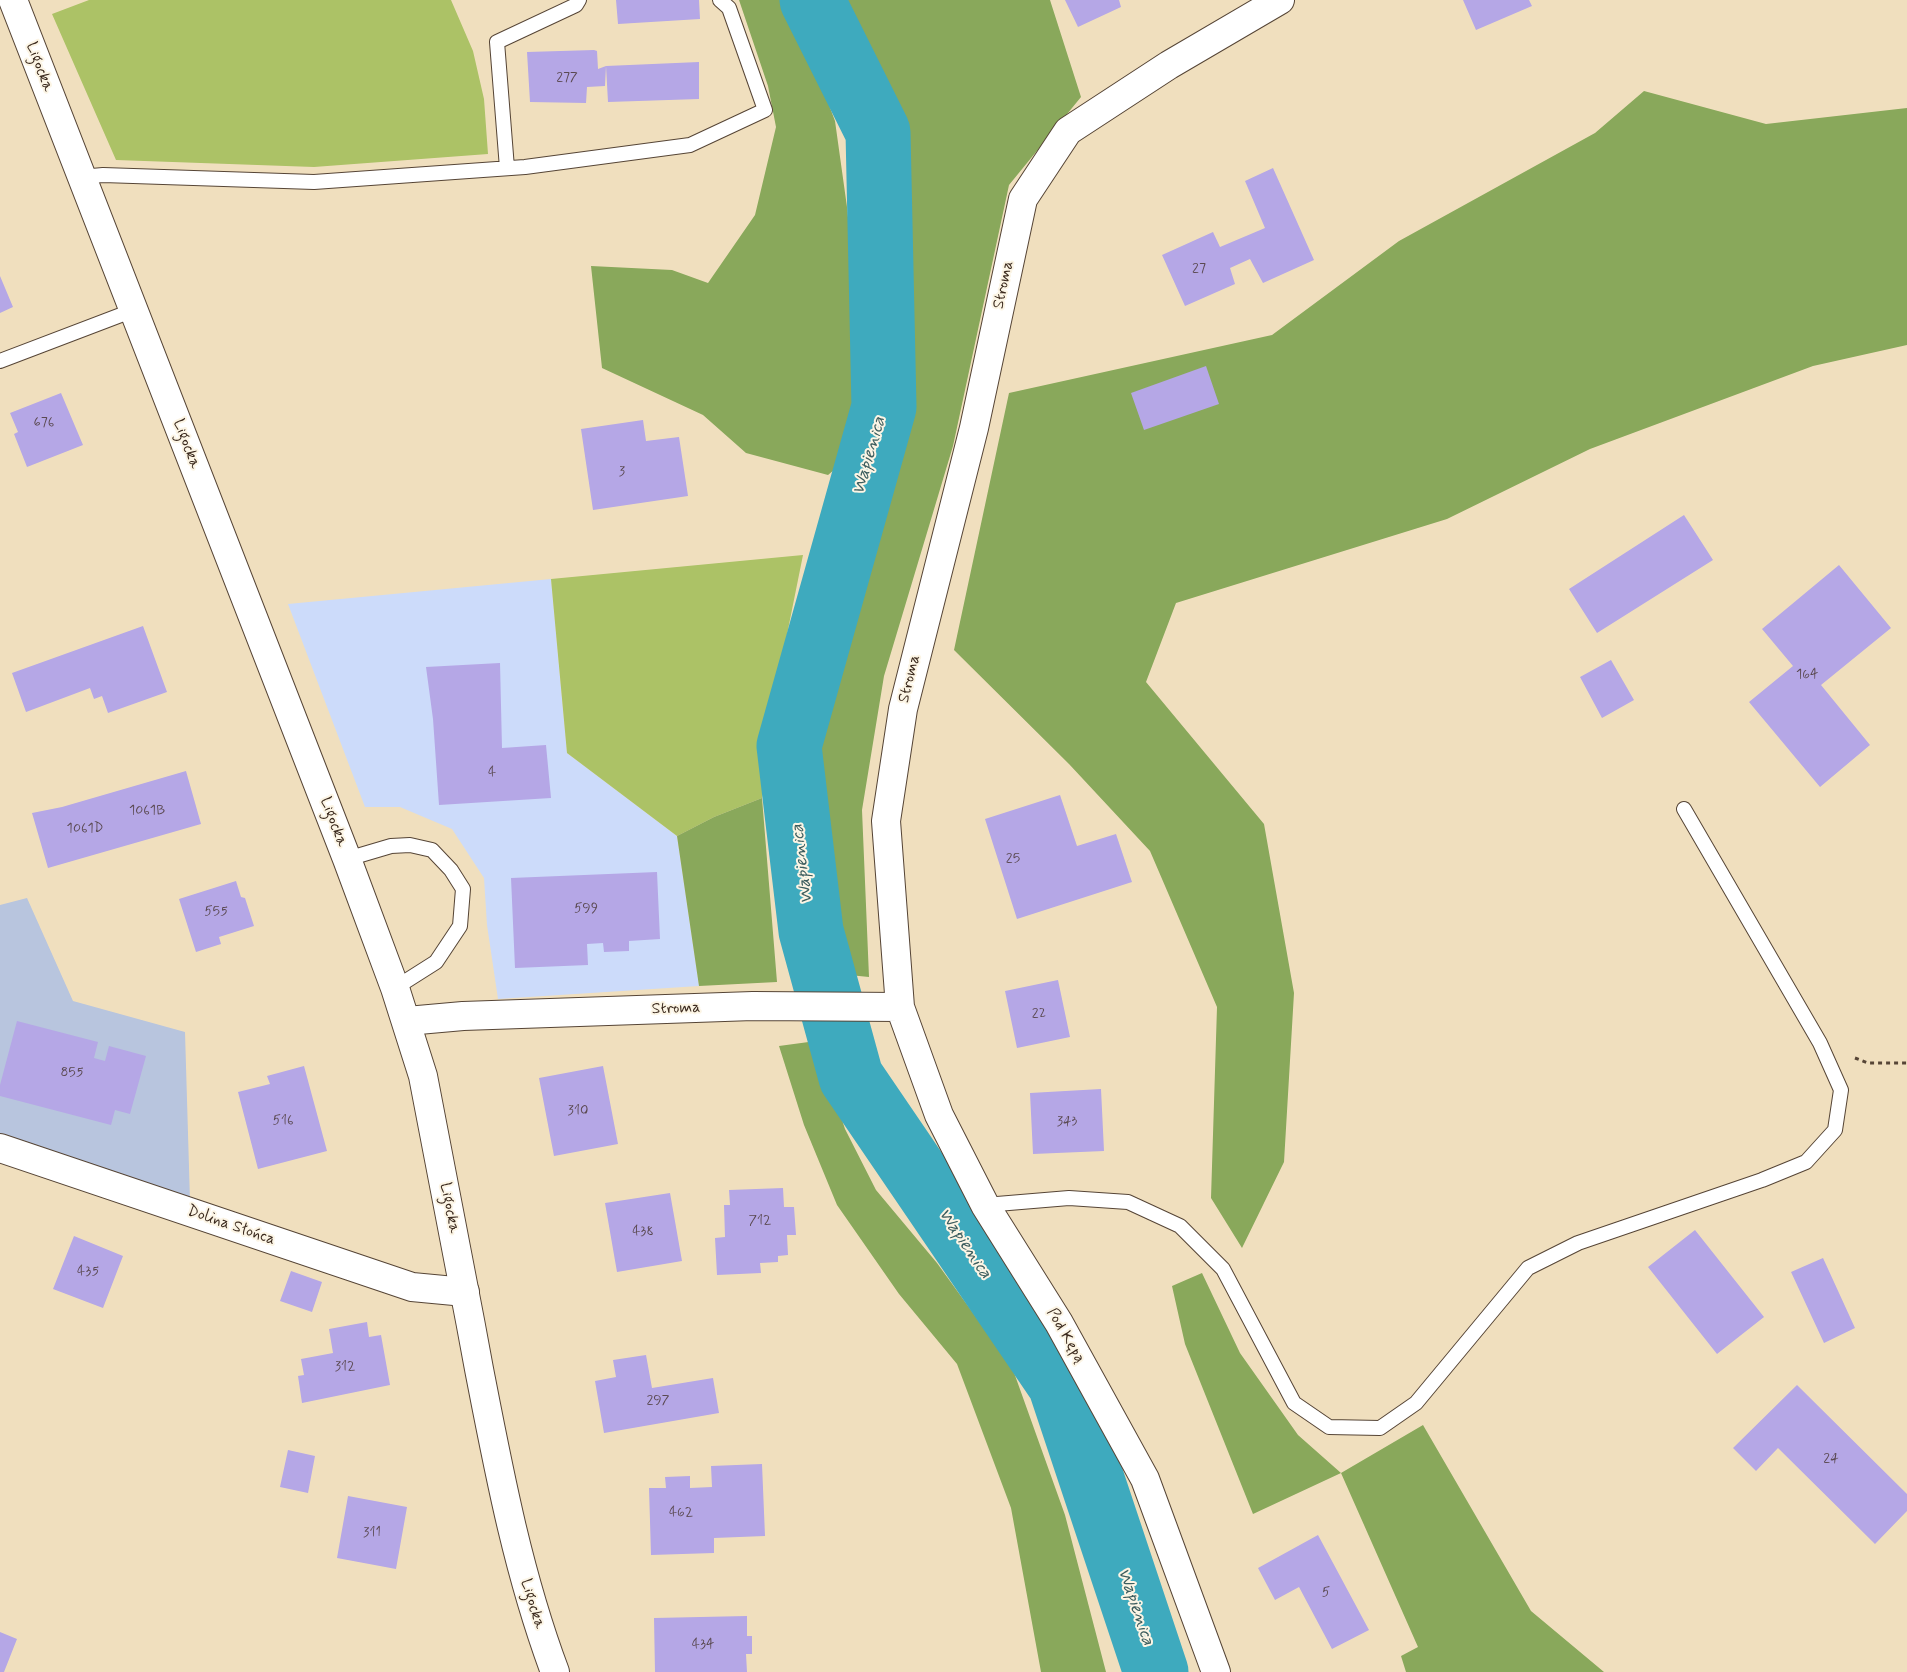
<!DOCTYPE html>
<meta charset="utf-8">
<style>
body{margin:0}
canvas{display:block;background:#f0dfbe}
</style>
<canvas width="1907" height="1672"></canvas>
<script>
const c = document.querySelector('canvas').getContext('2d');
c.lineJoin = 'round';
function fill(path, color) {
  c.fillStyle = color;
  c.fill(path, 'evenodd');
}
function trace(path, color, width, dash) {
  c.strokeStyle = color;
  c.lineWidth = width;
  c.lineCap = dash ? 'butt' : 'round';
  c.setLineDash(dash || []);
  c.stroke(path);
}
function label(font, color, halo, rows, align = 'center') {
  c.font = font + ' Mynerve,sans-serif';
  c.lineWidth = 4;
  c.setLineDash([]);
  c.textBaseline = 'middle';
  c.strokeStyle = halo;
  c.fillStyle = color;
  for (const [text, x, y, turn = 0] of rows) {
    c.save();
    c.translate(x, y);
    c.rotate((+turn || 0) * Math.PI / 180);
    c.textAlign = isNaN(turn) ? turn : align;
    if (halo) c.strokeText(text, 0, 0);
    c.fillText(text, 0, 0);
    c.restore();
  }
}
const built = new Path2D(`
 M551,579l16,174 110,83 22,150 -201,13 -11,-74 -3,-47 -32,-49 -52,-22h-35l-77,-203z`);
const industrial = new Path2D(`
 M27,898l46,103 112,31 5,169 -190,-63v-233z`);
const green = new Path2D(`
 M89,0h362l22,51 11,48 4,55 -174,13 -198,-7 -64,-146z
 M803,555l-31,154 -10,89 -48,19 -37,19 -110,-83 -16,-174z`);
const forest = new Path2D(`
 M739,0h47l12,22 37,99 12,86 16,166 -10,81 -25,21 -82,-22 -43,-38 -101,-47 -11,-102 81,4 36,13 47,-68 21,-88 -8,-41z
 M834,0h216l31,97 -72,88 -56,261 -69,230 -22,134 7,167 -30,-3 -37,-234 98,-339 -7,-284z
 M1644,91l122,33 141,-16v237l-94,21 -223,83 -143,70 -271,84 -30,79 118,142 30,169 -10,169 -42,86 -31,-50 6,-191 -67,-156 -81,-87 -115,-114 55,-257 263,-58 127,-94 196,-108z
 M762,798l15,184 -78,4 -22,-150 37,-19z
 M816,1041l29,88 31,61 61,73 75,104 53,148 41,157h-65l-30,-164 -54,-144 -58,-70 -62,-89 -33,-80 -25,-79z
 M1202,1273l38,80 58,82 43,38 82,-48 108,186 73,61h-198l-5,-16 17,-9 -77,-174 -88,41 -68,-170 -13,-58z`);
const river = new Path2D(`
 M812,0l66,132 6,275 -95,339 22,185 40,146 209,307 96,288`);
const building = new Path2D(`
 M616,0h83l1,19 -82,5z
 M1065,0h54l2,7 -43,20z
 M1463,0h66l3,6 -56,24z
 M594,50l3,1 1,18 8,-3 -1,20 -18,1 -1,16 -56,-1 -3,-50z
 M699,62v37l-91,3 -2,-36z
 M1273,168l41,92 -51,23 -13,-24 -20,9 5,16 -50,22 -23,-51 51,-23 7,15 45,-19 -20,-47z
 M0,276l13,31 -13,6z
 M1206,366l13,38 -75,26 -13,-37z
 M61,393l22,52 -56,22 -13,-33 4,-2 -8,-19z
 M643,420l3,21 33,-4 9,59 -95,14 -12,-81z
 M1684,515l29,45 -116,73 -28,-44z
 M1839,565l52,63 -70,57 49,60 -50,42 -71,-85 44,-36 -31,-37z
 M143,626l24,66 -59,21 -6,-17 -8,3 -4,-11 -64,24 -14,-39z
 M1611,660l23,40 -32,18 -22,-41z
 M500,663l2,85 44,-3 5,53 -112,7 -6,-86 -7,-52z
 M186,771l15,53 -153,44 -16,-55 30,-6z
 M1060,795l17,51 39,-12 16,48 -115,37 -32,-100z
 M657,872l3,67 -31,2v10l-25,1 -1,-9 -16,1 1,21 -73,3 -4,-90z
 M236,881l5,16 4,1 9,28 -35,11 2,7 -25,8 -17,-53z
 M1058,980l12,57 -53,11 -12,-57z
 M17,1021l81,21 -4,16 11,3 4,-15 37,10 -16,58 -15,-4 -4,15 -111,-29v-11z
 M304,1066l23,85 -69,18 -20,-77 32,-8 -3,-8z
 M603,1066l15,78 -64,12 -15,-78z
 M1101,1089l3,62 -71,3 -3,-61z
 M783,1188l1,19h10l2,28h-9l1,20 -10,1v6l-18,1 1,10 -44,2 -2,-37 10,-1 -1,-32h6l-1,-15z
 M670,1193l12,68 -65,11 -12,-69z
 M1695,1230l69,87 -47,37 -69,-87z
 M74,1236l49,20 -20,52 -50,-19z
 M1823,1258l32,70 -31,15 -33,-71z
 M291,1271l31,11 -10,30 -32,-11z
 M367,1322l2,15 12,-2 9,50 -88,18 -4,-27 6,-1 -3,-16 32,-6 -4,-24z
 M646,1355l6,33 61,-10 6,35 -115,20 -9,-52 21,-4 -3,-17z
 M1797,1385l110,109v17l-32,33 -97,-96 -22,23 -23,-23z
 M288,1450l27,6 -7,37 -28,-6z
 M762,1464l3,72 -51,2v15l-63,2 -2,-67h17l-1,-11 25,-1v12l22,-1 -1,-21z
 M348,1496l59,11 -11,62 -59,-11z
 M1318,1535l51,95 -37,19 -33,-62 -24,13 -17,-32z
 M747,1616v20h5v18h-6l1,18h-92l-1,-54z
 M0,1632l17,7 -13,33h-4z`);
const path = new Path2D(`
 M1855,1058l13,5h39`);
const lane = new Path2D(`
 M507,168l-10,-126 79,-37 3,-5
 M81,177l22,-2 211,7 211,-15 165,-22 75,-35 -36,-102 -9,-8
 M0,361l134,-51
 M347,859l44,-13 19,-1 22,5 19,20 12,19 -3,37 -24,36 -41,26
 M985,1205l84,-7 59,4 52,24 43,43 71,134 35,24 51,1 36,-25 112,-135 50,-25 184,-63 44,-18 29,-32 6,-40 -21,-47 -136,-234`);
const street = new Path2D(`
 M407,1021l56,-5 290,-10 147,1
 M0,1148l412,139 53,5
 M1216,1672l-71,-193 -86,-156 -74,-118 -46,-90 -39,-108 -14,-186 17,-112 71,-281 49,-229 45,-68 101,-66 111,-65`);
const secondary = new Path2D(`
 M13,0l334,859 48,129 28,88c19,97 38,195 56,293 20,103 39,204 76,303`);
const numberNames = [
 ["277",567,78],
 ["27",1199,269],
 ["676",44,423],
 ["3",622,472],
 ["164",1807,675],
 ["4",492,773],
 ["1061B",147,811],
 ["1061D",85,829],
 ["25",1013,859],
 ["599",586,909],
 ["555",216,912],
 ["22",1039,1014],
 ["855",72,1073],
 ["310",578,1111],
 ["516",283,1121],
 ["343",1067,1122],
 ["712",760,1221],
 ["438",643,1232],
 ["435",88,1272],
 ["312",345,1367],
 ["297",658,1401],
 ["24",1831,1459],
 ["462",681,1513],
 ["311",372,1533],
 ["5",1326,1593],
 ["434",703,1645]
];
const streetNames = [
 ["Ligocka",39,67,69],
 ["Stroma",1004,285,-78],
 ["Ligocka",186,444,69],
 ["Stroma",910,679,-76],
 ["Ligocka",333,822,69],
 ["Stroma",676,1009,-2],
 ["Ligocka",449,1208,79],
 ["Dolina Słońca",231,1226,19],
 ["Pod Kępą",1065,1336,60],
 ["Ligocka",532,1604,73]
];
const waterNames = [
 ["Wapienica",870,456,-74],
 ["Wapienica",803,864,-97],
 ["Wapienica",964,1244,56],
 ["Wapienica",1135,1607,71]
];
fill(built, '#ccdbfa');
fill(industrial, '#b8c5de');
fill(green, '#acc266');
fill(forest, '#89a85b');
trace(river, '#3eaabe', 65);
fill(building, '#b5a7e6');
trace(lane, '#564536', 16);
trace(street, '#564536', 30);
trace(secondary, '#564536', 30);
trace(path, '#564536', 3, [4, 4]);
trace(lane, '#fff', 14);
trace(street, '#fff', 28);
trace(secondary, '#fff', 28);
label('14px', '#5a4950', null, numberNames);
label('16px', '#3b2a1e', '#fcf5e5', streetNames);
label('italic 18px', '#3c5d5e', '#fcf5e5', waterNames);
</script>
